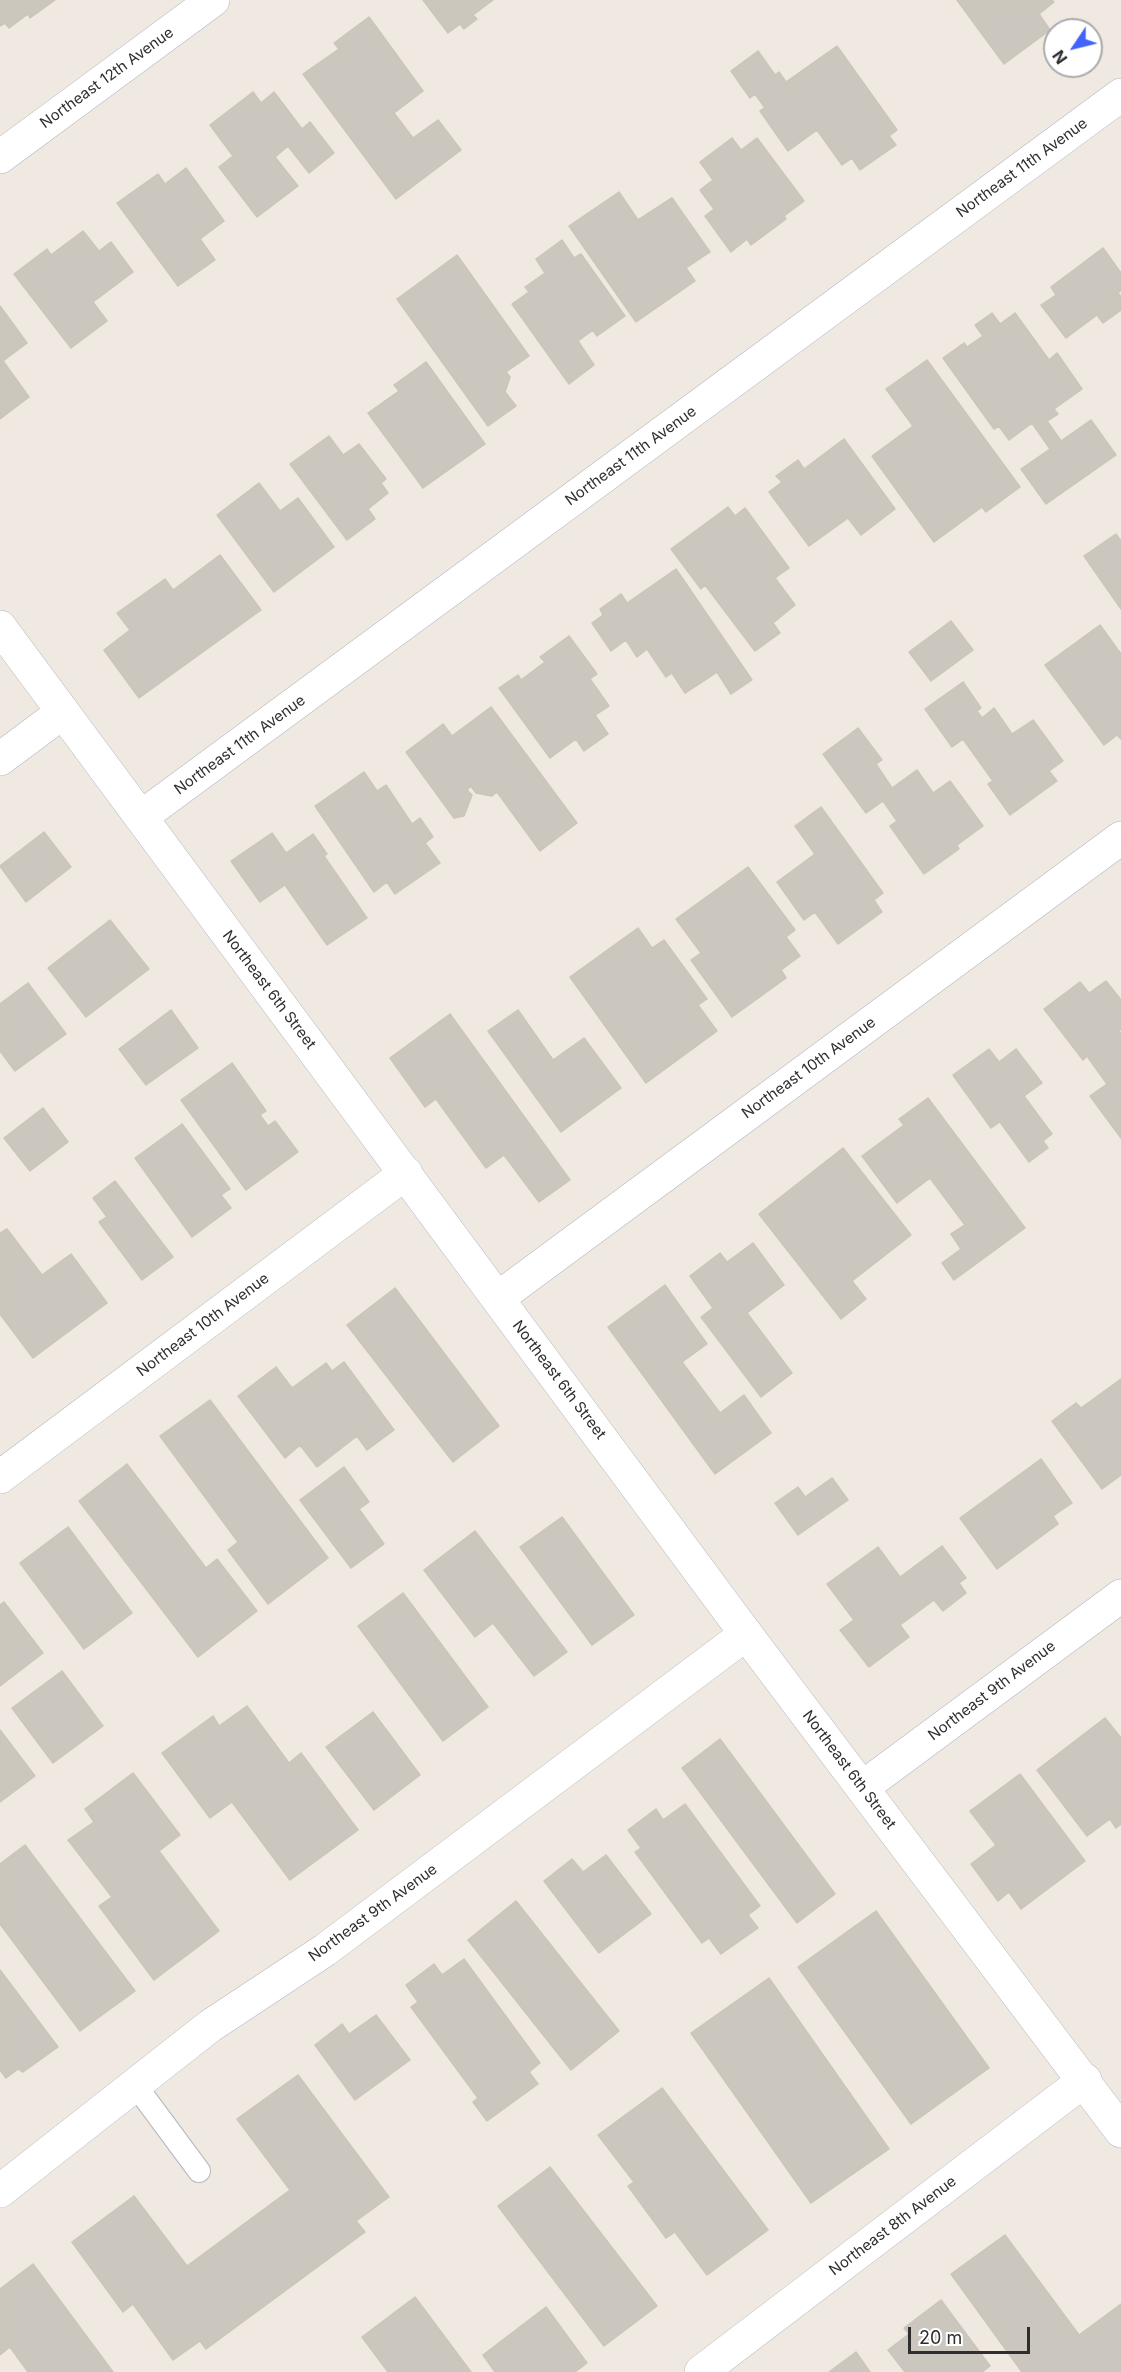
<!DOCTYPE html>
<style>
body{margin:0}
#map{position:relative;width:1121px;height:2372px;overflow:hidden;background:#efe9e1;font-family:Inter,sans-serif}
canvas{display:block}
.north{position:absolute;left:1043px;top:18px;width:60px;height:60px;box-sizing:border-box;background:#fff;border:2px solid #ababab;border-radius:50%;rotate:235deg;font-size:16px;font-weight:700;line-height:24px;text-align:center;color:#2e2e2e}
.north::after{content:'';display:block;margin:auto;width:21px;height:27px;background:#4264fb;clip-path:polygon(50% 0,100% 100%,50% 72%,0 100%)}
.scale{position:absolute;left:908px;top:2327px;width:122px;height:27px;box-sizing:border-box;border:3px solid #2e2e2e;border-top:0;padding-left:8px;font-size:18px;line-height:21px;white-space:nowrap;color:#2e2e2e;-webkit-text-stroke:4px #fff;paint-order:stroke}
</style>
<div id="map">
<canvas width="1121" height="2372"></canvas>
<div class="north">N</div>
<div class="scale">20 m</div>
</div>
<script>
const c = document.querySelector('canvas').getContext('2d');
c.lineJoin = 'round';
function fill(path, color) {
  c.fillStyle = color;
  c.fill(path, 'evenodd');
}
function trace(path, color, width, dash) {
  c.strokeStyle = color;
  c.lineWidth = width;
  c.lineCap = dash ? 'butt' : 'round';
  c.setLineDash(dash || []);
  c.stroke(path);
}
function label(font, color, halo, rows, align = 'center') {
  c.font = font + ' Inter,sans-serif';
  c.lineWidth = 4.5;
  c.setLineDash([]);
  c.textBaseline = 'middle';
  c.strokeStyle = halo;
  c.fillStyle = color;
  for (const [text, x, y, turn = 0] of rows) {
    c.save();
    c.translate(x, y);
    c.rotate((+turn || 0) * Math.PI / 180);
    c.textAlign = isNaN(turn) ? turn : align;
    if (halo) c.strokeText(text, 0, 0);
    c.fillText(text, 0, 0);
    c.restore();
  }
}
const building = new Path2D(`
 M0,0h55l-25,18 -2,-4 -19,14 -4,-5 -5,3z
 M423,0h70l-20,15 4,4 -13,10 -4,-5 -12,9z
 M957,0h95l2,2 -15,12 11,16 -46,34z
 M369,17l54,74 -29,22 19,25 25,-18 23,30 -65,49 -93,-125 36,-25 -5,-6z
 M837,46l60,84 -8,6 7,9 -36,25 -8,-12 -10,7 -25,-35 -29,21 -28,-40 5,-3 -10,-14 -5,4 -19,-27 27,-20 17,24 4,-3 7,10z
 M253,92l8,11 13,-11 28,37 8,-7 24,31 -25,20 -21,-27 -13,11 23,29 -41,31 -38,-50 14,-11 -23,-31z
 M732,138l9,12 16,-12 47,63 -20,15 2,3 -35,26 -4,-6 -16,13 -26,-36 9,-7 -14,-19 13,-10 -13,-18z
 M186,168l38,53 -24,18 15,21 -37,26 -61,-83 41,-29 7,10z
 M619,192l19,28 34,-22 38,54 -24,16 9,13 -59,41 -67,-96z
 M83,231l16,20 12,-9 22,30 -40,30 14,19 -36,27 -57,-74 33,-25 4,6z
 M562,240l12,18 7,-4 44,62 -28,20 -4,-6 -15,11 16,24 -25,19 -57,-80 17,-12 -4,-5 20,-14 -9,-14z
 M1103,248l18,25v17l-3,3 3,4v13l-18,13 -6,-8 -31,23 -25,-33 15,-10 -5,-8z
 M457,255l72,101 -23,16 4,5 -5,15 11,14 -28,20 -91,-127z
 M0,306l27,37 -24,18 26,36 -29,22z
 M992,313l8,11 15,-11 34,47 8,-7 25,36 -28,20 4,5 -11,7 14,20 30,-21 25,35 -70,49 -25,-35 29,-20 -18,-26 -23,17 -10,-14 -5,3 -51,-71 21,-15 3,4 16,-11 -8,-11z
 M927,360l93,127 -34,25 -4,-5 -48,35 -62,-86 41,-30 -27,-37z
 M426,362l59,82 -62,44 -55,-75 31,-22 -5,-6z
 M329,436l14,19 16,-11 27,35 -5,4 7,10 -20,16 7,10 -28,21 -57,-76z
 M844,439l51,70 -34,26 -13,-17 -39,28 -40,-54 13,-10 -6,-6 22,-16 6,9z
 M259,483l21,28 18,-13 36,49 -60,45 -57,-77z
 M728,507l7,9 10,-8 44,60 -14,10 20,27 -22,18 7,10 -25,18 -50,-66 -4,4 -30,-40z
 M1116,534l5,7v68l-37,-53z
 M220,555l41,55 -122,88 -35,-48 26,-20 -13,-17 48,-34 8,11z
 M676,569l76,111 -21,14 -14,-22 -32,21 -13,-20 -6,4 -19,-28 -10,8 -11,-17 -15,11 -19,-28 11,-8 -3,-6 21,-15 6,9z
 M951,621l22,29 -42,31 -22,-29z
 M1100,625l21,29v85l-4,-4 -13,10 -59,-80z
 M569,636l28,38 -7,5 19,27 -14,9 13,19 -24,17 -8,-12 -26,19 -51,-70 19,-13 3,5 24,-18 -5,-5z
 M963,682l18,26 -4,3 5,7 12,-10 18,26 21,-14 30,41 -14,10 8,10 -47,34 -22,-31 5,-3 -30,-42 -11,8 -27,-38z
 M491,707l86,116 -37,28 -43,-59 -5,4 -16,-3 -5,-7 -4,4 5,5 -8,21 -10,2 -48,-66 37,-28 9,12z
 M858,728l24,32 -6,4 16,24 25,-18 16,23 17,-12 33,45 -26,19 2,4 -35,25 -34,-48 7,-5 -14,-20 -17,12 -43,-59z
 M364,772l13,19 9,-6 26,39 8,-6 13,19 -8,6 15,20 -45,31 -8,-12 -13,10 -59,-86z
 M821,807l62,86 -9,7 8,12 -44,32 -23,-32 -11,8 -27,-38 38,-28 -20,-28z
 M44,832l27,35 -45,35 -26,-36z
 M272,833l14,20 27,-19 14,20 -3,2 43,62 -40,27 -42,-60 -25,17 -29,-41z
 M748,867l47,63 -9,7 14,19 -19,14 5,8 -54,39 -41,-57 10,-7 -25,-34z
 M110,920l39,49 -63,48 -38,-49z
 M638,928l14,20 12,-8 43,59 -9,6 19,26 -71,52 -76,-106z
 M1106,981l15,19v29l-2,2 2,3v104l-31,-42 17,-12 -20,-28 -4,4 -39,-51 36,-27 9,11z
 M28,983l38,51 -51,37 -15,-20v-47z
 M171,1010l27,38 -52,37 -27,-36z
 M518,1010l35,50 31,-22 37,50 -60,44 -73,-101z
 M450,1014l120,166 -31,22 -35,-47 -18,13 -50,-69 -11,8 -35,-49z
 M989,1049l10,13 17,-13 26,34 -18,13 28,38 -9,7 5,7 -19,14 -29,-40 -9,6 -38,-53z
 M232,1063l34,48 -6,4 8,11 7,-5 23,31 -52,38 -65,-90z
 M928,1098l97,130 -71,52 -12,-17 19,-14 -10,-15 14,-9 -35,-47 -33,25 -35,-47 42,-31 -5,-6z
 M43,1108l25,34 -38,29 -26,-33z
 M182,1124l48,65 -9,6 10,13 -39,29 -57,-79z
 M843,1148l68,87 -59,46 14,18 -25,20 -82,-105z
 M115,1181l58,76 -31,23 -43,-58 8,-5 -14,-19z
 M7,1229l35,46 29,-21 36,49 -74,55 -33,-44v-81z
 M753,1243l31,42 -37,28 45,60 -31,24 -60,-80 12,-9 -23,-32 30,-23 7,9z
 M665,1285l42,59 -25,18 38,51 24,-18 27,38 -56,41 -107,-147z
 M395,1288l104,138 -46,36 -106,-137z
 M344,1362l50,68 -27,20 -10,-14 -40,31 -17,-22 -15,13 -47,-62 38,-29 16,21 34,-25 6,8z
 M1121,1379v96l-19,14 -50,-68 24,-18 5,5z
 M210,1400l118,158 -60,46 -40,-54 10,-8 -78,-106z
 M1041,1459l31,44 -19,13 5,8 -61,45 -37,-51z
 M127,1464l79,104 11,-9 40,52 -59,46 -119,-156z
 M344,1467l25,35 -10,7 25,35 -33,24 -51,-68z
 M832,1478l16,22 -50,35 -23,-32 23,-16 7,10z
 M562,1517l72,98 -42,30 -72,-98z
 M68,1527l64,86 -48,36 -64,-86z
 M475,1531l92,121 -33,24 -41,-53 -18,14 -51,-67z
 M942,1546l24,32 -7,5 7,10 -23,18 -9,-11 -34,25 9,12 -40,30 -29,-37 14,-10 -27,-36 51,-37 22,30z
 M403,1593l85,114 -45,34 -85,-115z
 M4,1602l39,51 -43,33v-81z
 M62,1671l41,55 -50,37 -41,-55z
 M247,1706l42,57 12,-10 57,77 -68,50 -58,-78 -22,16 -48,-65 51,-37 6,10z
 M373,1712l47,63 -46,35 -48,-63z
 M1105,1718l16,20v86l-5,4 -6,-9 -23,17 -50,-66z
 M0,1730l35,46 -35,26z
 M720,1739l115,155 -38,29 -115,-155z
 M133,1773l47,62 -21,16 60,80 -65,49 -55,-74 13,-9 -44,-57 26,-18 -9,-13z
 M1020,1774l65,87 -64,48 -12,-17 -11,9 -27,-37 25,-19 -26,-34z
 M685,1804l75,102 -12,9 10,13 -37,26 -12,-16 -7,5 -67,-91 6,-4 -13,-18 28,-21 7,11z
 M25,1845l110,146 -55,40 -80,-107v-60z
 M606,1855l45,59 -52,39 -55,-72 28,-22 11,13z
 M516,1901l103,130 -48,39 -103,-130z
 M876,1911l113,157 -78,56 -113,-157z
 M464,1959l76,104 -11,9 9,12 -51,37 -14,-19 5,-4 -67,-91 7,-5 -12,-17 28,-21 8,11z
 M0,1970l58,77 -35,25 -5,-3 -12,9 -6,-8z
 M769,1978l120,171 -78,54 -120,-170z
 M376,2015l34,45 -55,40 -40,-55 27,-21 7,10z
 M298,2075l91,122 -33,24 9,11 -159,117 -6,-8 -27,19 -40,-56 -10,8 -51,-70 62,-46 53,70 103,-76 -53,-71z
 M662,2088l106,142 -61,45 -32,-43 -9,6 -38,-52 6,-4 -36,-47z
 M550,2167l107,139 -53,40 -106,-140z
 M1005,2235l74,100 42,-31v68h-99l-71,-98z
 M33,2264l80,108h-85l-18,-25 -10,8v-66z
 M415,2297l56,75h-83l-26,-35z
 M941,2300l49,66 -8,6h-77l-17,-22 21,-16 -5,-6z
 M546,2307l41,56 -12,9h-80l-12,-17z
 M856,2352l14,20h-41z`);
const lane = new Path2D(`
 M136,2086l63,85`);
const street = new Path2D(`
 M0,157l213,-157
 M0,759l63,-47
 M141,817l980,-722
 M498,1298l623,-460
 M0,1477l406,-304
 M863,1787l258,-191
 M0,2191l210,-165 115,-76 421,-316
 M701,2372l384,-292`);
const secondary = new Path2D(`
 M0,627l746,1007 375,497`);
const streetNames = [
 ["Northeast 12th Avenue",107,78,-36],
 ["Northeast 11th Avenue",1022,168,-36],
 ["Northeast 11th Avenue",631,456,-36],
 ["Northeast 11th Avenue",240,745,-36],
 ["Northeast 6th Street",269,990,53],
 ["Northeast 10th Avenue",809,1068,-36],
 ["Northeast 10th Avenue",203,1325,-37],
 ["Northeast 6th Street",559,1380,53],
 ["Northeast 9th Avenue",992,1691,-37],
 ["Northeast 6th Street",849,1770,53],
 ["Northeast 9th Avenue",373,1913,-36],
 ["Northeast 8th Avenue",893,2226,-37]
];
fill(building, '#cbc7bf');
trace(building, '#cbc5ba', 1.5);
trace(lane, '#b4b7c1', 24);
trace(street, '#b4b7c1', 34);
trace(secondary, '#b4b7c1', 34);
trace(lane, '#fff', 22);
trace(street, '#fff', 33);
trace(secondary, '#fff', 33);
label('15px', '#2e2e2e', '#fff', streetNames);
</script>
